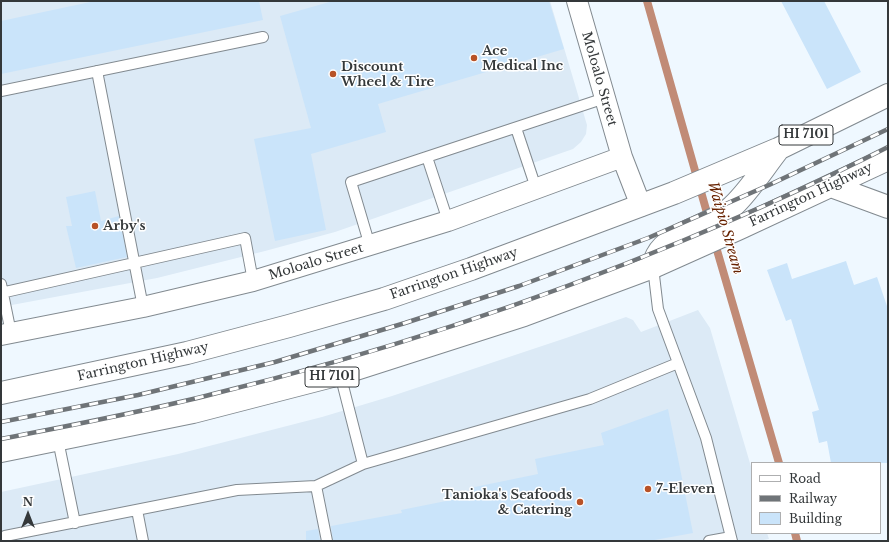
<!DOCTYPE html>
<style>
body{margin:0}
#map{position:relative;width:889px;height:542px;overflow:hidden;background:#eff8ff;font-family:"Libre Baskerville",serif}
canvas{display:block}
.frame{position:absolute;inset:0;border:2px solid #34383a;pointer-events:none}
.legend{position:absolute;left:751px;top:462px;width:130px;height:72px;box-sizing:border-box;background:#fff;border:1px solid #aeafb0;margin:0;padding:5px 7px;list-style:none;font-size:12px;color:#34383a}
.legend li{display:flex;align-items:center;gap:8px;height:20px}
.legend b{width:20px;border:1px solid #aeafb0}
.north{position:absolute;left:8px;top:494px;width:40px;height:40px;-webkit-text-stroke:3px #fff;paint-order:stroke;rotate:0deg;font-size:11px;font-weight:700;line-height:16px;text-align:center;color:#34383a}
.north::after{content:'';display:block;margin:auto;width:14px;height:18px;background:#34383a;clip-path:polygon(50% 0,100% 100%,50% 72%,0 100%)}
</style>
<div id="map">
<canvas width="889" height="542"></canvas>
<div class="frame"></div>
<ul class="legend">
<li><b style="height:5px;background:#fff"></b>Road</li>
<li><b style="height:5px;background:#6f7478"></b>Railway</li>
<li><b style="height:11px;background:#cae4fa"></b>Building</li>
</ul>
<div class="north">N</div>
</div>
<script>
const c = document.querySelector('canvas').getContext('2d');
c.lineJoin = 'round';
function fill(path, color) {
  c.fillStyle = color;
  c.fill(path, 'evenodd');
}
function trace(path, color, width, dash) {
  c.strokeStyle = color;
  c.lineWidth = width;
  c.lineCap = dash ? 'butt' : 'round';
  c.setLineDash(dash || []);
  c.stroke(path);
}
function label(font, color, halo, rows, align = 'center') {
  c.font = font + ' "Libre Baskerville",serif';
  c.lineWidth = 3;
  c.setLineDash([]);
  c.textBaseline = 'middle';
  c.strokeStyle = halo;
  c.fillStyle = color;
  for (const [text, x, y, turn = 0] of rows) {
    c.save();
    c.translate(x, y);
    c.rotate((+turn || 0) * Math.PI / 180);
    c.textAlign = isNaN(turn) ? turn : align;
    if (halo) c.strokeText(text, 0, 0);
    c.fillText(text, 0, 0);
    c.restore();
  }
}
const built = new Path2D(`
 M1,1h549l37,124 -1,9 -5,8 -8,7 -238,83 -70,19 -108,27 -156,29z
 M698,310l12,18 42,142v63h15l2,6 -12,2h-756v-49l177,-38 144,-37 70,-21 174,-58 60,-21 7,3 8,12z`);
const stream = new Path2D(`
 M647,1l62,219
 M714,240l65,223
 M795,533l2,8`);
const building = new Path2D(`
 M95,1h164l4,19 -262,54v-53z
 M333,1h216l15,48 -186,55 8,28 -75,22 15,76 -51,11 -21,-102 57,-11 -31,-112z
 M781,1h43l37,71 -34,17z
 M95,191l6,30 18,-5 8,41 -51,11 -10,-42h6l-6,-29z
 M846,261l8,24 23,-8 11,32v154h-57l-4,-22 -8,2 -7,-31 7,-2 -28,-91 -5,2 -19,-51 20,-7 5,16z
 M668,409l25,124 -44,8h-316l-2,-15 71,-13 -1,-3 70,-14 -1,-8 68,-14 -3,-15 69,-14 -3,-12z
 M318,529l2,12h-14v-10z`);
const service = new Path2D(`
 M97,71l46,236
 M1,91l262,-54
 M516,128l20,60
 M427,157l21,64
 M370,246l-19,-64 254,-84
 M653,267l5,42 48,129 26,103
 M1,284l10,49
 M1,293l244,-55 8,43
 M340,374l23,90
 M58,440l17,83
 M316,486l11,55
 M137,510l6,31
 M1,540l4,-4 232,-46 79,-4 47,-22 227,-65 88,-36
 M709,541l22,-4`);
const minor = new Path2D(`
 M577,1l45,156 19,49
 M1,335l142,-28 110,-26 195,-60 174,-64`);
const primary = new Path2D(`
 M831,186l57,21
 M653,267c1,-4 2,-8 4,-12 12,-24 57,-29 76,-49 16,-15 30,-37 44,-55
 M1,393l186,-40 102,-27 95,-27 87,-30 203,-76 104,-44 110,-54
 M1,451l192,-39 147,-38 184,-59 129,-48 87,-39 148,-69`);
const rail = new Path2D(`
 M1,422l137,-27 137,-33 130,-39 114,-37 129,-48 121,-53 119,-56
 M1,439c71,-14 142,-27 212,-45 160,-39 317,-90 469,-153 70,-29 139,-60 206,-94`);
const markers = [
 [474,58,4,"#b85227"],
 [333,74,4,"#b85227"],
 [95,226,4,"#b85227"],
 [648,489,4,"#b85227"],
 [580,502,4,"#b85227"]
];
const shields = [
 [806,135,54],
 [332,377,54]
];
const shieldNames = [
 ["HI 7101",806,135],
 ["HI 7101",332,377]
];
const poiNames = [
 ["Ace",482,51],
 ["Medical Inc",482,66],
 ["Discount",341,67],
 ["Wheel & Tire",341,82],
 ["Arby's",103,226],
 ["7-Eleven",656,489],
 ["Tanioka's Seafoods",572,495,"right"],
 ["& Catering",572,510,"right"]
];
const streetNames = [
 ["Moloalo Street",599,79,74],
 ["Farrington Highway",811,195,-25],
 ["Moloalo Street",316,262,-17],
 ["Farrington Highway",454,274,-19],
 ["Farrington Highway",143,362,-13]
];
const waterNames = [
 ["Waipio Stream",725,228,74]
];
fill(built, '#dceaf6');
trace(stream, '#c18b76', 8);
fill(building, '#cae4fa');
trace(service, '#828a90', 12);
trace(minor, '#828a90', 22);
trace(primary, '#828a90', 24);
trace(service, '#fff', 10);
trace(minor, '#fff', 20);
trace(primary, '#fff', 22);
trace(rail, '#6f7478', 4.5);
trace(rail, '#fff', 3, [9]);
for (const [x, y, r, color] of markers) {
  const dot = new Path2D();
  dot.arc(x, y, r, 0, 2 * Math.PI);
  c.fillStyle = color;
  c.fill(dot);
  trace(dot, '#fff', 1.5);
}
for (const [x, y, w] of shields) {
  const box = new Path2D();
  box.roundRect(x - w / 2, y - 10, w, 20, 3);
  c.fillStyle = '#fff';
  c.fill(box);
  trace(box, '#34383a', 1);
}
label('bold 12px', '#34383a', null, shieldNames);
label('bold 13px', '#34383a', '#fff', poiNames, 'left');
label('13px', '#34383a', '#fff', streetNames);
label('italic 14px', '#672201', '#fff', waterNames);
</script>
